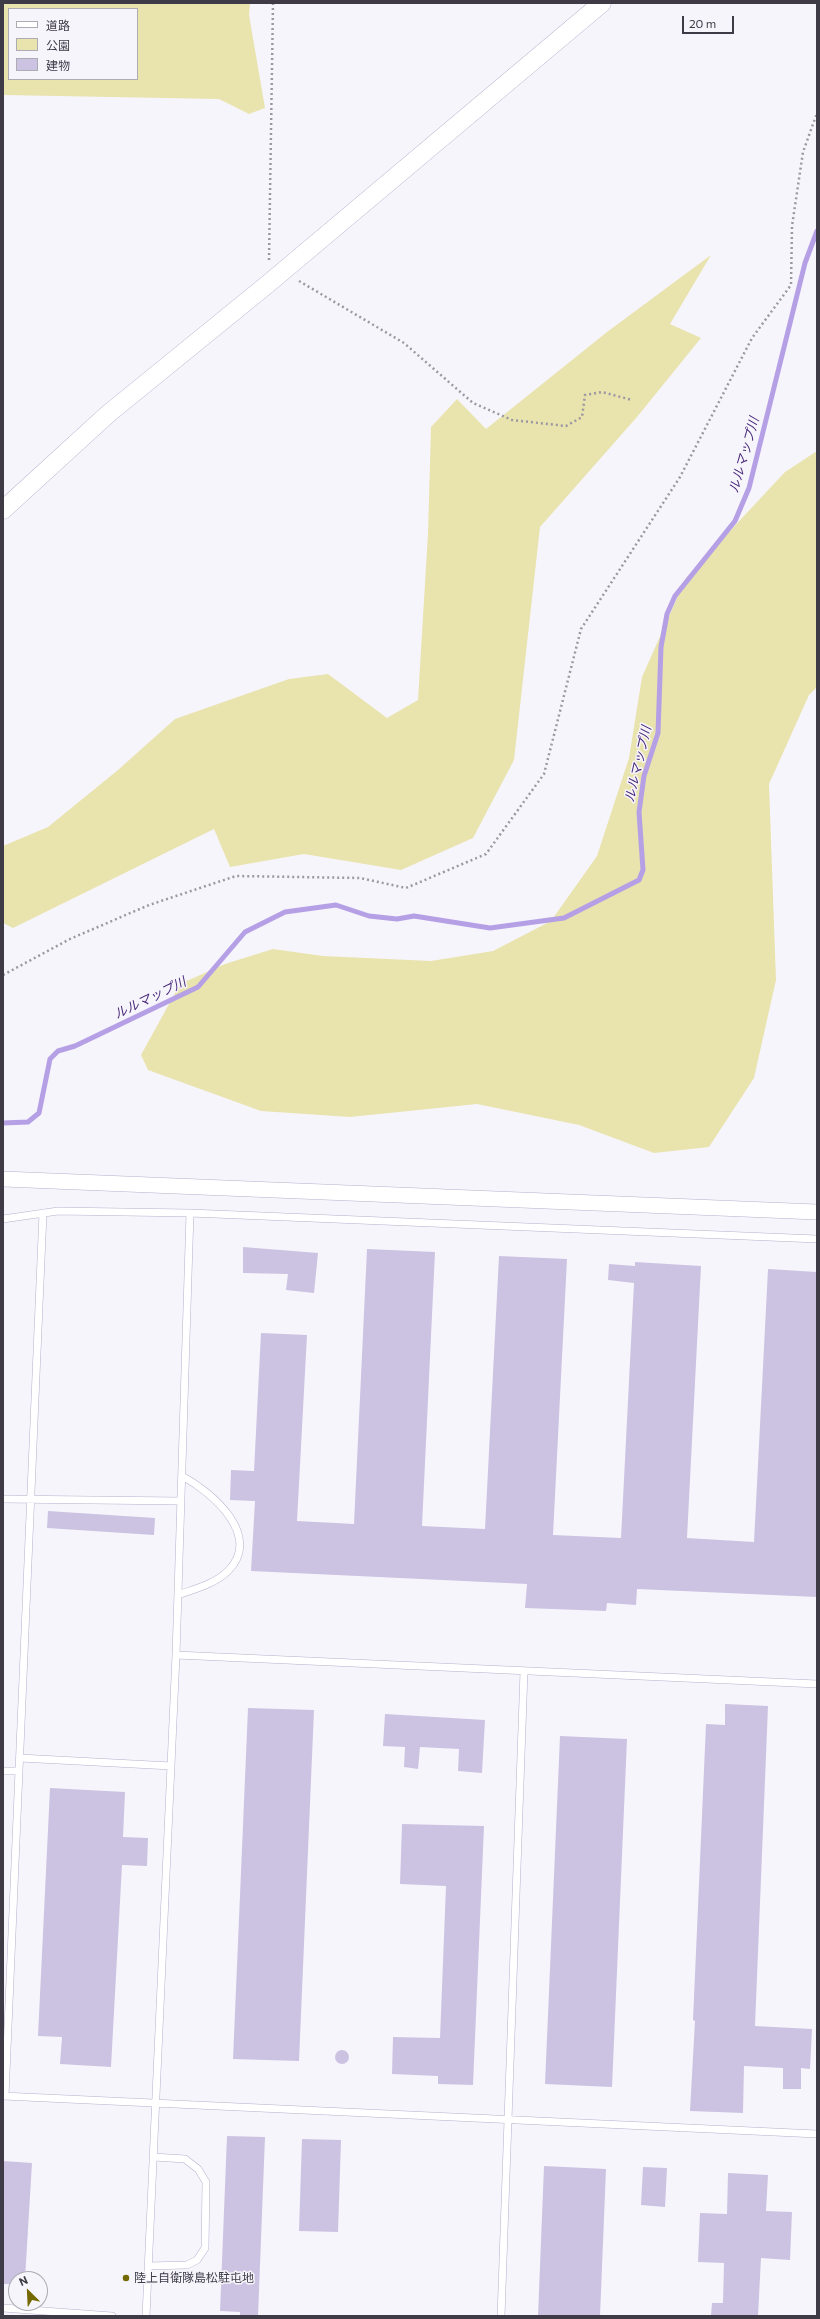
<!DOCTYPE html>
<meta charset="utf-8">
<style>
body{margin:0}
#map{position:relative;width:820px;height:2319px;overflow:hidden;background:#f7f5fc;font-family:Commissioner,"Noto Sans JP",sans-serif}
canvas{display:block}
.frame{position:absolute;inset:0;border:4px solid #3e3b47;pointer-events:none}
.legend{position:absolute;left:8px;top:8px;width:130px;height:72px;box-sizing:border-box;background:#f7f5fc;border:1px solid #adabb4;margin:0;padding:5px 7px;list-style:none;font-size:12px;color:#3e3b47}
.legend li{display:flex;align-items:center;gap:8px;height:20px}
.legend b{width:20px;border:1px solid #adabb4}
.north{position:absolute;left:8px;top:2271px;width:40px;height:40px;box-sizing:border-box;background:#f7f5fc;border:1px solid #adabb4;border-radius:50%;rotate:336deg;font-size:11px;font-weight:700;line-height:16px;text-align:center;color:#3e3b47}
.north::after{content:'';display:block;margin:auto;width:14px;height:18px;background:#746900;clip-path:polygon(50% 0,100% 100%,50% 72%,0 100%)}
.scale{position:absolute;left:682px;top:16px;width:52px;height:18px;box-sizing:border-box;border:2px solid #3e3b47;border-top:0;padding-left:5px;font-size:12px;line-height:14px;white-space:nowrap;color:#3e3b47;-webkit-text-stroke:3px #f7f5fc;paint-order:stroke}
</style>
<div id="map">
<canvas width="820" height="2319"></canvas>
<div class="frame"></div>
<ul class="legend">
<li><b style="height:5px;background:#fff"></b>道路</li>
<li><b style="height:11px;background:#e9e3ae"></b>公園</li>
<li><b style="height:11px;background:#ccc3e2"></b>建物</li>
</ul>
<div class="north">N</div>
<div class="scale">20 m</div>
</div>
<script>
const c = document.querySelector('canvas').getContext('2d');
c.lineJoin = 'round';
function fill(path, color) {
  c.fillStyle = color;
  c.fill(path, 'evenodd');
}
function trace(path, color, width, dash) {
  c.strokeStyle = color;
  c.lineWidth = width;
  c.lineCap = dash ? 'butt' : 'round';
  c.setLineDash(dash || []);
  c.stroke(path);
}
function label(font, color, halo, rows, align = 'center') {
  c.font = font + ' Commissioner,"Noto Sans JP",sans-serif';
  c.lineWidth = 3;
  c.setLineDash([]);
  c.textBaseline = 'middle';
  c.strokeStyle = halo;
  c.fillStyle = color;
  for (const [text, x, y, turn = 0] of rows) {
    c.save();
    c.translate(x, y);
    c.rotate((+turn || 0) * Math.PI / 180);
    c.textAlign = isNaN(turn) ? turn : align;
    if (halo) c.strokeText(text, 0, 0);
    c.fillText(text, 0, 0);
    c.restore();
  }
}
const green = new Path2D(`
 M3,3h247l-1,12 16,93 -16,6 -30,-15 -216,-4zM9,9h128v70h-128z
 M711,255l-41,69 31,14 -64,79 -97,110 -26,233 -41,78 -72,32 -97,-16 -74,13 -16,-38 -201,99 -10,-5v-77l45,-19 70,-57 57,-51 114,-40 39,-5 59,44 31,-18 10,-167 3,-106 26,-28 29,30 121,-97z
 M817,451v236l-8,8 -40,89 7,196 -22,98 -45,69 -55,6 -75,-28 -102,-21 -127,13 -89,-6 -113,-41 -7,-15 39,-71 45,-20 48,-15 50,7 108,5 62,-10 58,-30 46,-65 32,-98 13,-81 44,-99 99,-106z`);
const stream = new Path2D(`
 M3,1123l25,-1 11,-9 11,-54 8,-8 17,-5 123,-59 47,-55 40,-20 51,-7 33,11 28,3 17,-3 76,12 74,-10 75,-38 4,-10 -4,-58 5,-36 14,-43 3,-86 6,-33 8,-18 60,-75 14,-33 56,-225 12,-32`);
const building = new Path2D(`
 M243,1247l75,6 -4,40 -28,-3 2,-16 -45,-1z
 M367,1249l68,3 -13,274 63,3 14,-273 68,3 -14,276 68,3 13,-255 -26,-3 1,-16 26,2v-4l66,4 -14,272 67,4 14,-273 49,3v325l-180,-8 -1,16 -29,-2 -1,8 -81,-3 2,-24 -276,-13 4,-70 -25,-1 1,-30 23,1 7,-138 46,2 -10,186 57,3z
 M48,1511l107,7 -1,17 -107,-7z
 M725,1704l43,2 -13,320 57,3 -2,40 -9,-1v21h-18v-21l-39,-2 -1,47 -53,-2 5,-90 -2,-1 13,-296 19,1z
 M248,1708l66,2 -15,351 -66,-2z
 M385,1714l100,6 -3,53 -24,-2 1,-22 -39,-2 -2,22 -14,-2 1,-20 -22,-1z
 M560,1736l67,3 -15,348 -67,-3z
 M50,1788l75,4 -2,45 25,1 -1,28 -25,-1 -11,202 -51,-3 2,-27 -24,-1z
 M402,1824l82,2 -11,259 -35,-1v-8l-46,-2 1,-37 47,1 6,-152 -46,-2z
 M335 2057a7 7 0 1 1 14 0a7 7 0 1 1-14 0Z
 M227,2136l38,1 -7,179h-18v-4l-20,-1z
 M302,2139l39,1 -3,92 -39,-1z
 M3,2161l29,2 -7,116h-9v5h-13z
 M544,2166l62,3 -6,147h-62z
 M643,2167l24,1 -2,39 -24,-2z
 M728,2173l40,2 -2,36 26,1 -2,48 -29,-2 -3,58h-47l1,-13h11l1,-40 -26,-1 2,-49 27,1z`);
const path = new Path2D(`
 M269,260l4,-257
 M299,281l105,62 69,60 39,17 54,6 16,-9 3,-22 17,-3 30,8
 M3,975l67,-36 79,-34 87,-29 124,2 46,10 80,-34 58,-80 37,-145 99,-152 72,-139 39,-53 1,-59 11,-74 14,-39`);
const service = new Path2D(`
 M3,1219l55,-8 132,2 627,26
 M3,1499l178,2
 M178,1595c16,-6 37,-11 50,-24 35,-35 -16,-79 -46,-95
 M176,1655l641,29
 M20,1758l151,8
 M3,1771h16
 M3,2096l814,38
 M5,2096l38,-883
 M148,2266l39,-1 10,-5 8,-12 1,-66 -8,-13 -13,-10 -31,-2
 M3,2308l109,8
 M146,2316l30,-661 14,-442
 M501,2316l23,-645`);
const minor = new Path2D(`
 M3,1179l814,33`);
const tertiary = new Path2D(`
 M3,510l105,-96 161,-131 333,-280`);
const markers = [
 [126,2278,4,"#746900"]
];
const poiNames = [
 ["陸上自衛隊島松駐屯地",134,2278]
];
const waterNames = [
 ["ルルマップ川",744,455,-74],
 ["ルルマップ川",638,764,-77],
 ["ルルマップ川",150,998,-26]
];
fill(green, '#e9e3ae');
trace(stream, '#b5a0e6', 5);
fill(building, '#ccc3e2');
trace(service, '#b7afcd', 8);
trace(minor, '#b7afcd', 16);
trace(tertiary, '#b7afcd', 19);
trace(path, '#9b98a2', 2.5, [2, 3]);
trace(service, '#fff', 7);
trace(minor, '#fff', 15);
trace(tertiary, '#fff', 18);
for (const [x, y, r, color] of markers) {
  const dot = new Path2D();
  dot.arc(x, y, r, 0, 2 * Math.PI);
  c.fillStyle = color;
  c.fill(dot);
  trace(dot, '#f7f5fc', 1.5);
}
label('12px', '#3e3b47', '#f7f5fc', poiNames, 'left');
label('italic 13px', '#4a297a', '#f7f5fc', waterNames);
</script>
